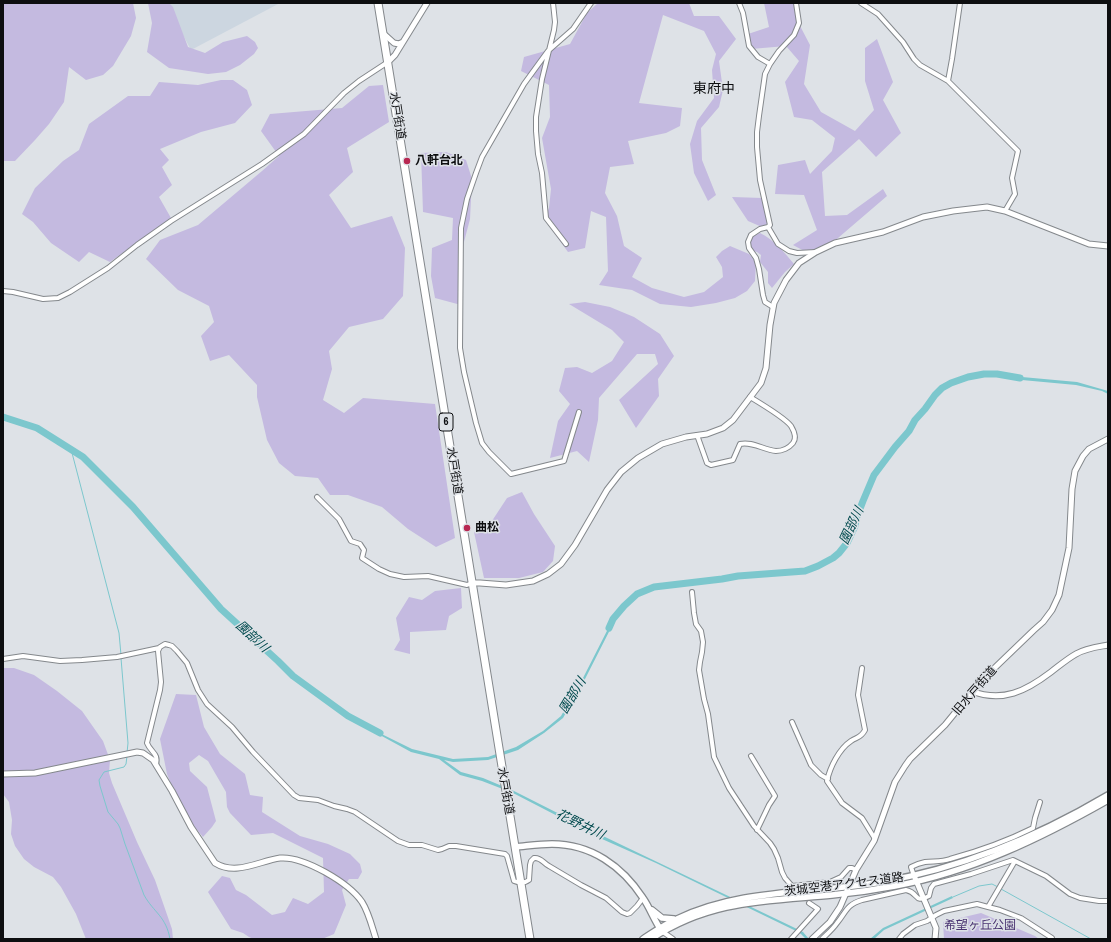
<!DOCTYPE html>
<meta charset="utf-8">
<style>
body{margin:0}
#map{position:relative;width:1111px;height:942px;overflow:hidden;background:#dee2e7;font-family:"Archivo Narrow",sans-serif}
canvas{display:block}
.frame{position:absolute;inset:0;border:4px solid #0d0e10;pointer-events:none}
</style>
<div id="map">
<canvas width="1111" height="942"></canvas>
<div class="frame"></div>
</div>
<script>
const c = document.querySelector('canvas').getContext('2d');
c.lineJoin = 'round';
function fill(path, color) {
  c.fillStyle = color;
  c.fill(path, 'evenodd');
}
function trace(path, color, width, dash) {
  c.strokeStyle = color;
  c.lineWidth = width;
  c.lineCap = dash ? 'butt' : 'round';
  c.setLineDash(dash || []);
  c.stroke(path);
}
function label(font, color, halo, rows, align = 'center') {
  c.font = font + ' "Archivo Narrow","Noto Sans JP",sans-serif';
  c.lineWidth = 3;
  c.setLineDash([]);
  c.textBaseline = 'middle';
  c.strokeStyle = halo;
  c.fillStyle = color;
  for (const [text, x, y, turn = 0] of rows) {
    c.save();
    c.translate(x, y);
    c.rotate((+turn || 0) * Math.PI / 180);
    c.textAlign = isNaN(turn) ? turn : align;
    if (halo) c.strokeText(text, 0, 0);
    c.fillText(text, 0, 0);
    c.restore();
  }
}
const built = new Path2D(`
 M166,3h114l-89,47z`);
const green = new Path2D(`
 M3,3h130l3,15 -5,18 -18,30 -10,9 -17,5 -17,-13 -5,35 -15,22 -14,16 -20,21h-12z
 M148,3h21l4,4 15,40 17,6 18,-11 24,-6 8,6 3,6 -4,6 -14,11 -14,7 -18,2 -39,-6 -22,-16 5,-29z
 M598,3h91l5,13h25l17,23 -17,22 4,29 -4,17 -18,21 1,32 14,35 -8,6 -14,-28 -4,-29 7,-23 17,-23 -2,-28 4,-16 -12,-23 -41,-16 -24,88 43,5 -2,18 -14,7 -38,8 6,23 -24,3 -5,26 12,23 7,30 18,12 -10,19 20,11 32,9 20,-5 19,-15 -1,-10 -6,-10 6,-6 8,-5 19,8 7,8 -1,19 -8,10 -12,7 -19,5 -25,4 -31,-3 -28,-14 -33,-5 9,-14 -2,-54 -15,-6 -6,37 -17,4 -24,-33 5,-11 2,-19 -9,-51 8,-21 -1,-32 -28,-14 3,-14 46,-13 17,-31z
 M764,3h35l-1,19 12,23 -6,39 17,28 34,19 19,-21 -9,-29v-33l12,-9 16,43 -10,18 18,33 -25,24 -17,-18 -37,33 3,44 22,-1 36,-26 4,7 -63,54 -16,3 -15,-8 24,-15 -13,-35 -29,-1 3,-29 27,-5 5,14 22,-23 3,-13 -23,-18 -18,-3 -9,-35 14,-21 -13,-15 -35,3 -3,-15 21,-7z
 M221,80h12l14,10 5,15 -17,18 -34,9 -41,17 9,11 -7,7 10,18 -13,12 12,21 -61,44 -21,-10 -10,10 -28,-19 -18,-21 -11,-8 13,-26 28,-27 16,-11 10,-26 39,-28h22l9,-14 39,3z
 M383,85l6,37 -42,26 6,24 -24,23 22,33 41,-12 13,32 -2,48 -20,23 -34,8 -20,24 3,18 -9,31 21,13 19,-15 72,6 20,134 -19,9 -28,-18 -26,-22 -34,-12h-18l-12,-17 -23,-2 -16,-13 -12,-23 -10,-43v-12l-28,-30 -19,6 -9,-25 13,-14 -5,-16 -31,-16 -32,-31 14,-19 38,-15 64,-54 17,-15 -18,-25 9,-17 72,-6 27,-22z
 M446,152l20,8 6,19 -2,40 -11,42 2,44 -26,-7 -4,-22 1,-28 20,-8 1,-22 -30,-6 -2,-59z
 M732,197l31,1 5,25 -6,4 -14,-6z
 M760,233c14,7 24,19 34,31l-9,8 -13,16 -4,-5v-11l-8,-10 1,-7 -4,-3 -6,-2 -2,-12z
 M585,302l25,5 24,10 26,17 14,22 -16,23 1,17 -23,32 -17,-28 39,-36 -3,-10h-18l-38,44 -1,22 -9,42 -12,-11 -27,7 8,-37 12,-17 -11,-13 6,-23 12,-1 15,6 20,-12 12,-19 -12,-12 -43,-26z
 M522,492l12,22 21,32 -2,15 -10,11 -24,6h-35l-10,-46 14,-5 19,-29z
 M461,588l1,20 -13,8 -3,14 -36,2v22l-16,-4 6,-10 -4,-22 13,-21 13,3 13,-9z
 M3,668h11l20,7 23,16 25,20 21,30 7,19 -1,13 3,10 25,59 18,38 17,49 1,10h-87l-10,-25 -15,-27 -8,-10 -19,-10 -10,-8 -9,-13 -4,-12 1,-14 -3,-18 -6,-8z
 M176,694l20,1 8,32 16,27 25,20 5,21 13,2 -1,15 38,24 28,8 22,10 10,10 2,8 -4,7h-9l-7,11 4,15 -12,29 -12,5h-68l-5,-2 -6,-4 -12,-4 -23,-37 14,-16 8,2 6,12 10,5 26,20 13,-3 8,-14 15,6 16,-12 -1,-34 -50,-25 -22,2 -21,-22 -3,-6 -1,-15 -18,-31 -9,-6 -10,8 1,8 17,16 9,34 -4,6 -9,10 -15,-18 -9,-15 -12,-30 -7,-35z
 M981,913l54,23 4,3h-95l-1,-17z`);
const water = new Path2D(`
 M1011,376l66,6 31,9v3l-6,-3 -26,-6 -65,-6z
 M615,620l-30,59 -22,39 -19,15 -26,17 -30,10 -35,2 -9,-2 17,12 22,6 31,13 89,45 192,92 8,4 6,7h-3l-5,-5 -7,-4 -138,-67 -54,-24 -89,-46 -31,-12 -22,-6 -21,-16 -28,-7 -64,-35 65,32 41,10 35,-2 28,-10 27,-16 18,-15 22,-38 29,-57z
 M952,896l1,2 -69,32 -10,9h-4l13,-11z`);
const stream = new Path2D(`
 M71,449l48,184 2,22
 M121,658l7,85 -1,10
 M127,756l-1,8 -2,3 -20,5 -5,8 1,6 8,26 10,12 2,4 5,16 19,51c10,18 22,21 26,44
 M1001,889l90,50
 M953,897l26,-11 13,-2 6,3`);
const river = new Path2D(`
 M3,417l34,11 46,29 50,50 88,102 57,52 15,15 55,40 32,17
 M609,628l4,-9 11,-13 13,-12 17,-7 68,-8 16,-3 67,-5 13,-5 15,-8 6,-5 8,-10 8,-17 1,-7 7,-18 11,-26 21,-28 14,-16 6,-11 10,-11 10,-14 7,-7 9,-5 17,-6 16,-3h13l23,4`);
const minor = new Path2D(`
 M553,3l2,19 -1,8 -12,49 -6,38v14l2,23 4,19 4,45 20,26
 M739,3l4,10 6,33 9,11 12,7
 M861,3l17,11 25,28 11,17 6,6 28,16 70,70 -6,27 3,16 -10,17
 M948,81l4,-22 8,-56
 M768,227l2,-2 -10,-45 -3,-33v-15l2,-16 6,-42 5,-10 9,-13 15,-16 5,-12 -3,-20
 M768,227l-8,2 -9,6 -3,7 1,6 7,10 3,11 4,26 2,7 8,5
 M768,227l10,17 11,7 8,2 19,-1
 M3,291l10,1 30,7 15,-1 12,-6 38,-24 29,-23 34,-24 91,-57 42,-30 40,-41 15,-12 29,-19
 M579,412l-15,49 -53,13 -22,-22 -7,-9 -6,-20 -12,-51 -4,-24 1,-120 6,-29 9,-26 6,-16 42,-73 24,-33 25,-22 18,-26
 M697,435l10,28 4,2 22,-5 7,-16c12,-3 24,6 36,7 6,0 13,-3 17,-8 4,-5 1,-12 -2,-17 -6,-8 -31,-23 -41,-29
 M317,497l22,22 12,22 9,3 4,6 -2,8 17,11 11,5 14,3 24,-1 39,9 5,-2
 M692,592l2,21 2,11 5,7 2,11 -1,10 -2,10 -1,8 5,29 4,15 6,43 15,31 25,38 16,17 4,6 4,9 4,14 3,6 7,8 38,-4 11,-5 8,-9h3l4,2
 M3,659l20,-3 37,5 22,-1 35,-3 42,-9
 M862,668l-4,27 7,35c-4,8 -8,7 -14,11 -12,8 -21,26 -24,40l15,22 20,15 13,21
 M792,722l19,43 10,10 7,4
 M751,756l24,40 -6,9 -12,25
 M156,765c3,-12 -5,-12 -9,-22l13,-53 1,-8 -3,-31 2,-4 5,-3 4,1 3,1 5,5 10,12 11,27 9,14 25,23 21,25 41,43 5,3 19,2 16,6 13,3 8,3 43,29 11,4h13l16,5 4,-1 7,-3h7l49,8 2,2 7,25c5,2 10,3 15,-1l1,-15 1,-4 3,-3c7,-1 9,5 15,8l32,19 25,13 16,14 5,2 3,-1 7,-7 6,-8
 M914,876l-3,-9c4,-2 9,-4 14,-5 9,-1 17,0 25,-3 29,-8 57,-18 83,-31l2,-10 5,-16
 M988,907l12,3 21,8 31,20v1
 M663,932l10,7
 M791,939l27,-30 -9,-6
 M822,939c5,-5 11,-10 15,-16 10,-12 9,-18 25,-23l44,-10c14,3 7,14 23,6l2,-8 3,-4 37,-10 42,-14 33,16 24,18 10,4 19,3h9
 M899,939l4,-5 12,-9 12,-4 9,-6 8,-4 33,-7 11,3 27,-46`);
const tertiary = new Path2D(`
 M384,34l10,9 5,1 4,-2
 M388,62l7,-7 32,-52
 M472,583h8l26,2 27,-4 15,-7 13,-10 14,-19 32,-55 14,-18 17,-14 24,-14 24,-7 21,-3 16,-6 10,-8 28,-37 5,-15 4,-43 4,-22 12,-23 13,-17 17,-11 19,-9 48,-11 40,-15 30,-6 34,-4 18,4 84,33 19,2
 M971,691c32,12 55,0 80,-19 8,-6 16,-13 25,-18 10,-6 21,-7 32,-9
 M3,774l32,-1 102,-21 6,1 10,7 19,31 19,36 24,36c21,13 44,-2 65,-5 24,-2 69,25 82,44 7,11 10,25 14,37
 M915,878l21,50 -1,11
 M812,939l18,-17 10,-15 16,-37 18,-29 21,-59 10,-16 5,-7 35,-34 36,-44 53,-51 9,-8 9,-12 7,-15 10,-47 3,-59 3,-18 8,-15 6,-7 19,-10`);
const secondary = new Path2D(`
 M515,847c12,-1 24,-3 37,-3 39,0 70,22 91,54 7,10 11,22 18,32
 M652,910l10,8 12,1
 M643,939c11,-7 22,-15 34,-20 64,-31 136,-25 204,-37 82,-14 156,-45 227,-87
 M651,939c58,-39 115,-38 181,-44 21,-2 42,-5 63,-9 76,-14 146,-48 213,-86`);
const trunk = new Path2D(`
 M378,3l152,936`);
const markers = [
 [407,161,4,"#b82852"],
 [467,528,4,"#b82852"]
];
const shields = [
 [446,422,14]
];
const shieldNames = [
 ["6",446,422]
];
const streetNames = [
 ["水戸街道",397,116,81],
 ["水戸街道",454,471,81],
 ["旧水戸街道",975,691,-49],
 ["水戸街道",505,791,80],
 ["茨城空港アクセス道路",844,885,-7]
];
const poiNames = [
 ["八軒台北",415,161],
 ["曲松",475,528]
];
const parkNames = [
 ["希望ヶ丘公園",980,926]
];
const waterNames = [
 ["園部川",852,526,-65],
 ["園部川",252,637,43],
 ["園部川",573,696,-59],
 ["花野井川",580,825,26]
];
const quarterNames = [
 ["東府中",714,89]
];
fill(built, '#ccd6e0');
fill(green, '#c4bae0');
fill(water, '#7cc7cd');
trace(stream, '#7cc7cd', 1);
trace(river, '#7cc7cd', 7);
trace(minor, '#84888c', 6);
trace(tertiary, '#84888c', 7);
trace(secondary, '#84888c', 8);
trace(trunk, '#84888c', 9);
trace(minor, '#fff', 4);
trace(tertiary, '#fff', 5);
trace(secondary, '#fff', 5.5);
trace(trunk, '#fff', 7);
for (const [x, y, r, color] of markers) {
  const dot = new Path2D();
  dot.arc(x, y, r, 0, 2 * Math.PI);
  c.fillStyle = color;
  c.fill(dot);
  trace(dot, '#dee2e7', 1.5);
}
for (const [x, y, w] of shields) {
  const box = new Path2D();
  box.roundRect(x - w / 2, y - 9, w, 18, 3);
  c.fillStyle = '#dee2e7';
  c.fill(box);
  trace(box, '#0d0e10', 1);
}
label('bold 11px', '#0d0e10', null, shieldNames);
label('12px', '#0d0e10', '#dee2e7', streetNames);
label('bold 12px', '#0d0e10', '#dee2e7', poiNames, 'left');
label('12px', '#4a3372', '#dee2e7', parkNames);
label('italic 13px', '#014a4e', '#dee2e7', waterNames);
label('14px', '#0d0e10', '#dee2e7', quarterNames);
</script>
